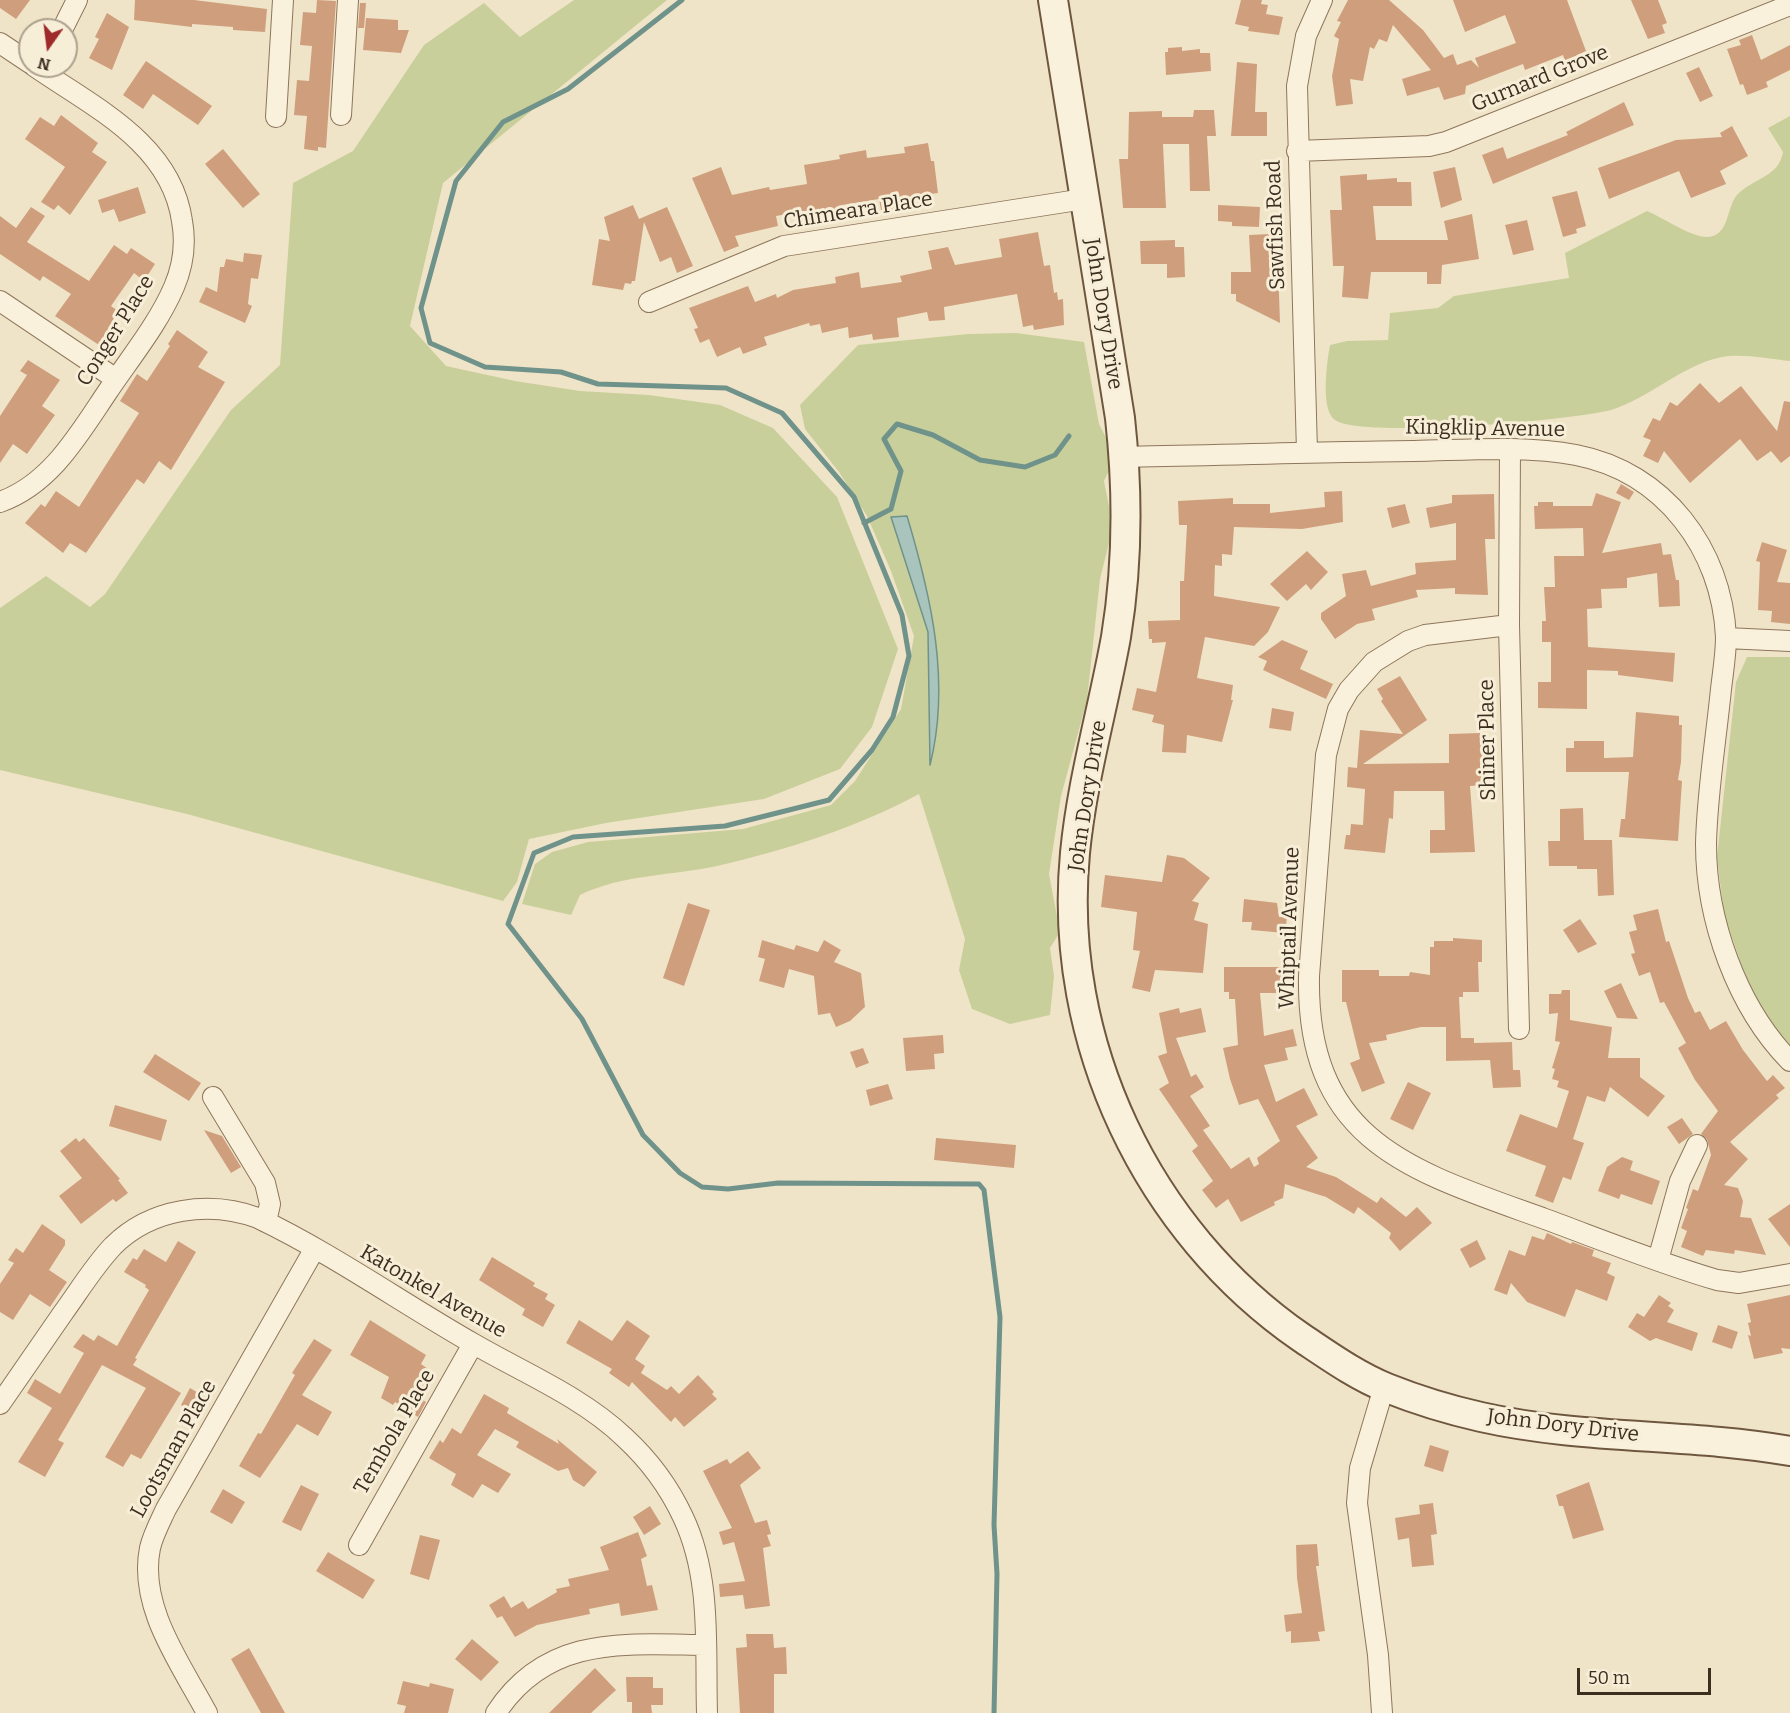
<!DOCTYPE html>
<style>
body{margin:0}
#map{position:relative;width:1790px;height:1713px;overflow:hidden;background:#f0e4c8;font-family:Bitter,serif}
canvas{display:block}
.north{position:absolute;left:18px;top:18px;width:60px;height:60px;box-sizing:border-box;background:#f7eed8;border:2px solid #ada18e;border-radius:50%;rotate:194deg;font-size:16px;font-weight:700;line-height:24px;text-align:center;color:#3d2e20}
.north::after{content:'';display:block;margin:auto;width:21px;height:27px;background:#9e2a2b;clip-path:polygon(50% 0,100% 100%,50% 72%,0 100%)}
.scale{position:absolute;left:1577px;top:1668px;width:134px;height:27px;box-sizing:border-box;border:3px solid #3d2e20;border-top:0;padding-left:8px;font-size:18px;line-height:21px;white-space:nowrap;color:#3d2e20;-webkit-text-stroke:4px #f7eed8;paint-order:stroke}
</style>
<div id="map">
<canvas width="1790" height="1713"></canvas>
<div class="north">N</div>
<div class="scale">50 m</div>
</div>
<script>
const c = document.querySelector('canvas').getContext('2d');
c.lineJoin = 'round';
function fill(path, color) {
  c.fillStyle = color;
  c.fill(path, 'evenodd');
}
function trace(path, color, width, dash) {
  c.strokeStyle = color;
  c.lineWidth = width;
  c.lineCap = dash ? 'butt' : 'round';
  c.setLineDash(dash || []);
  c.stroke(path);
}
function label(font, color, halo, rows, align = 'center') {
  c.font = font + ' Bitter,serif';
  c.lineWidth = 6;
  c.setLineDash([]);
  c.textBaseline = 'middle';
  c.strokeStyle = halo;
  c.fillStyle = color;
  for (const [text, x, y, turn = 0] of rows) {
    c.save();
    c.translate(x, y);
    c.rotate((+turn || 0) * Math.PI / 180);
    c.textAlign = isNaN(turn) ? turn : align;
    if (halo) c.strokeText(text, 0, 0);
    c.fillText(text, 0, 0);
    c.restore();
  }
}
const green = new Path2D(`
 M574,0h93l-224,183 -33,143 36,40 69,15 65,10 69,4 71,10 53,23 64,69 61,152 -26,78 -32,42 -76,30 -158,24 -77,16 -12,43 -14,19 -316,-87 -187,-44v-162l46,-32 44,31 15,-13 126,-184 49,-45 13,-182 60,-32 71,-106 60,-42 36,34z
 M1790,116v245c-19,-2 -51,-8 -68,-4 -40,8 -72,41 -111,53 -37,10 -249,29 -276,10 -15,-10 -8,-59 -5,-75l17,-4 41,-1 2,-27 48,-5 16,-12 115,-18 -4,-25 82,-42c17,7 42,25 59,26 24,0 20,-30 31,-42 16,-17 42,-18 46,-43l-15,-24z
 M1016,333l68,9 15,82 17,33 -12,24 9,46 -13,52 -13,121 -26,96 -12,78 11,58 -10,16 4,28 -4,39 -40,9 -38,-15 -13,-39 6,-31 -46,-145c-63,34 -133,56 -202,72 -46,10 -94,8 -137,29l-9,20 -49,-11 13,-40 17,-12 36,-10 155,-13 88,-24 24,-24 46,-72 13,-73 -23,-65 -24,-55 -28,-44 -34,-43 -5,-24 58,-60 110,-11z
 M1747,657h43v389l-21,-25 -24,-46 -21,-60 -7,-58 19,-175z`);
const water = new Path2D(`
 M907,516c24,80 44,166 23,249l-2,-133 -37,-115z`);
const stream = new Path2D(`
 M682,0l-114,89 -65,33 -47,59 -35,127 9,35 55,24 76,5 37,12 128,4 56,25 72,84 48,118 7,41 -16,61 -21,33 -43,50 -104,26 -152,11 -39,16 -26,71 74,95 61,116 37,38 22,14 26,2 50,-6 201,1 5,6 16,127 -6,208 3,49 -3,139
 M864,523l27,-14 10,-38 -17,-32 13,-15 36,11 47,25 45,7 30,-12 14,-19`);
const building = new Path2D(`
 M0,0h30l-14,19 -16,-11z
 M135,0h59l73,9 -2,23 -32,-2v-3l-41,-3v3l-58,-7z
 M317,0l19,1 -10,147 -8,-1v4l-14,-2 3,-33 -13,-1 3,-35 12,1 3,-35 -12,-1 3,-33 13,1z
 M1241,0h21l-1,4 7,1 -2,9 17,3 -4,18 -31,-4 1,-4 -14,-3z
 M1348,0h41l34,30 21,28 9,-4 4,11 14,-5 8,8 -4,-10 41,-15 -11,-28 -40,17 -12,-32h114l19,51 -21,10 -2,-6 -38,15 -2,-6 -57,22 -1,8 -21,6 -5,-13 -32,9 -5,-17 29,-9 -38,-45 -6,17 -8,-3 -5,10 -4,-2 -7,34 -13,-2 3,25 -17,2 -4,-30 7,-37 -5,-3 7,-14 -4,-1z
 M1631,0h27l9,23 -5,2 3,8 -17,6z
 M360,3h6l-2,25h-6z
 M107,13l22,14 -17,43 -23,-12 10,-19 -4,-2z
 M366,18l32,2v10h11l-8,23 -38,-3z
 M1752,35l9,25 29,-15v25l-24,12 2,5 -21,8 -4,-11 -3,1 -13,-36 14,-4 -2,-5z
 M1182,47v4l18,-2v4h10l1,18 -45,4 -1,-23h3v-4z
 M146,61l66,45 -14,19 -45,-31 -10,15 -20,-14z
 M1237,62l20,2 -2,48h12v24h-36z
 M1699,67l14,29 -13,6 -14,-29z
 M1624,102l10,23 -141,59 -11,-29 21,-8 4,12 61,-24 -2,-3z
 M1194,110h20l2,26h-9l3,55h-20l-1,-47h-26l3,64h-43l-4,-49h9l1,-47 33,-1v6h31z
 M61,115l37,28 -6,9 15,10 -37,53 -12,-10 -4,5 -13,-8 24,-35 -40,-28 15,-22 14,9z
 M1732,126l16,30 -28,15 6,13 -35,14 -12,-27 -70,28 -11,-31 78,-28 46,-3 -2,-4z
 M928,143l3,18h3l4,32 -37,5 2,10 -22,2 -2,-11 -37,6 1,5 -31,5 -1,-5 -35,6 2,10 -43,10 4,10 -15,6 -32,-74 29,-11 11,28 37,-8 1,3 37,-6 -3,-19 36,-6 -1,-4 27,-5 1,8 38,-5 -1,-6z
 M223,149l37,45 -17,14 -38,-44z
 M1455,167l7,33 -21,8 -8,-36z
 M1367,174v6l30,-2v4h14l1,24h-39l3,34h72l-4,-19 28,-7 7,45 -37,6 -1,19h-14v-12h-56l-3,27 -26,-2 2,-31h-11l-3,-56h12l-2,-34z
 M138,187l8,26 -27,9 -5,-13 -12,4 -4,-13z
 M1577,191l9,35 -10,3 1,4 -14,4 -11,-40z
 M633,205l6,14 28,-12 26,59 -16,7 -6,-16 -11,5 -16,-40 -9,59h-3l-1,3 -6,-1 -2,7 -31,-5 7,-46 11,2 -6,-24z
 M1218,205l42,2 -1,20 -27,-1v-4l-14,-1z
 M31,207l14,9 -18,26 62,39 25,-36 13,9 4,-6 24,16 -11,17 -10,-8 -23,33 7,5 -19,34 -44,-29 16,-22 -28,-18 -3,5 -40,-27v-38l16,12z
 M1527,220l7,30 -21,5 -8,-30z
 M1038,232l6,34 6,-1 4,28 3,-1 1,8 5,-1 1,26 -30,5 -1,-5 -10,2 -6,-33 -73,13 1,13 -16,1 -2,-9 -30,6 2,19 -18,2 -8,1 -1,-6 -23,4 -1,-11 -26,6 -2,-9 -10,2 -1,-3 -45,14 3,8 -24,9 -3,-7 -23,10 -8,-18 -9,4 -6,-14 4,-1 -9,-20 59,-22 7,16 21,-8 1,4 16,-8 43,-7 -1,-6 24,-5 2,16 41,-6 -2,-6 32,-7 -4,-18 20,-4 7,18 47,-8 -3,-18z
 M1270,234l1,31h7l2,58 -44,-22v-7h-5v-22h20l-2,-37z
 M1175,240v7h9l1,30 -18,1v-14h-26l-1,-23z
 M244,253l18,2 -4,24 -7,-1 -3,26 4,2 -7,17 -46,-21 7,-15 11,5 3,-25h4l2,-8 17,3z
 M177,330l31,22 -10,15 27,15 -54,88 -12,-9 -15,23 -7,-5 -51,74 -16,-10 -7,10 -38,-30 16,-19 4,3 11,-16 23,16 60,-94 -19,-12 17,-27 10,7 23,-35 -2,-2z
 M28,360l32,20 -18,26 13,9 -28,39 -14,-10 -13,19v-47l27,-41 -7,-4z
 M1700,383l19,20 22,-17 36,45 7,-30 6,1v54l-9,7 -10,-12 -14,10 -17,-22 -50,44 -26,-32 -6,12 -15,-7 8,-16 -8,-3 10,-19 7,3 10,-19 7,4z
 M1621,484l13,8 -5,8 -13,-7z
 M1342,491l1,31 -41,7 -68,-2 -2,28 -10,-1v12l-7,-1 -1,31 66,11 -12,25 -14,14 -49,-9 -8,41 36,7 -2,15h2l-11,42 -35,-7 -1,18 -24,-1 2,-27 -12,-3 2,-7 -22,-5 5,-22 19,4 10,-50 -14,1v-4h-3l-1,-18 32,-1v-39h4l3,-56h-8l-1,-24 55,-3v6h37v9l55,-6 -1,-15z
 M1596,493l25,9 -19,51 59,-10 2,12 8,-1 5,26h3l1,26 -21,1 -2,-34 -30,5v10l-26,1 1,19 -15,1 1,38 87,6 -2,29 -55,-7v-4l-31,-1v39l-49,-1v-26h13v-40h-9v-21h4l-2,-34h11l-1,-31h30l-1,-28 -48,1 -1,-23h4v-4h15v4h39z
 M1494,494l1,45h-10l3,56 -33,-1v-6l-39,2 2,7 -46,12 3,11 -18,4 -22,15 -14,-20v-6l25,-17 -4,-22 24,-4 5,16 45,-12 -1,-11 41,-3v-37l-26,5 -4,-20 26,-5v-8z
 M1405,504l5,19 -18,5 -5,-20z
 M1762,542l25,8 -10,32 13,1v41l-19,-2 1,-11 -14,-1 2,-48 -4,-1z
 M1307,551l21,21 -17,18 -5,-6 -19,17 -17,-17z
 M1282,640l26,11 -8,18 33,15 -7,15 -63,-29 4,-9 -9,-4z
 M1400,676l27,44 -64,44 86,-1v-29l31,-1v9h4v19l13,-1v15h-14l1,10 -14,1 5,66 -45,1v-23h15l-1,-39h-50l-1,28 -4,-1 -4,35 -41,-4 2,-14h4l1,-11 12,1 2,-36 -18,-2 1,-20 9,1 3,-38 43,4 -22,-33 2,-2 -6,-10z
 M1272,708l22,4 -3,19 -22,-3z
 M1636,712l43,4v9h3l-1,37 -3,18 4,1 -4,60 -59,-4 2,-18h4l4,-47h-63v-24h8v-7h30v17l29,-1z
 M1583,808l1,32h28l2,55 -16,1 -1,-27h-20v-3h-28l-1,-25h12v-32z
 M1167,855l17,3 26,20 -18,23 7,2 -5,17 14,4 -5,49 -48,-3 -5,22 -18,-4 8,-37 -7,-1 4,-38 -36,-5 4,-32 57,7z
 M1244,899l33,4 2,14h8l-2,16 -34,-3 1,-8h-10z
 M688,903l22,7 -26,76 -21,-8z
 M1658,909l8,33 3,-1 19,57 7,15 5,-2 10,19 16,-9 17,29 24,31 6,-6 12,13 -9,7 3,3 -49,44 18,17 -24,26 14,3 5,13 -3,16 11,1 15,37 -31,-5 -1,4 -28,-4 -3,6 -22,-9 6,-16 -6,-3 7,-19 -2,-1 7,-19 5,2 13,-36 -4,-16 -6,-5 17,-23 -23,-31 -17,-32 8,-5 -22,-41 -4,1 -10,-31 -11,4 -8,-22 4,-1 -6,-21 8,-2 -4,-15z
 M1580,919l17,25 -19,9 -15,-23z
 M1453,938l29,2v22h-4l1,30h-16v5h-4l2,41h13v5l38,-1 1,28h7l1,17 -28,1 -3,-28 -44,1v-34h-25l-35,8 1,5 -18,3 16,40 -23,9 -12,-29 10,-4 -14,-57h-4v-32h37v6h30l1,-4 20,3v-28h4v-6h19z
 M762,940l32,10 2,-5 22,7 6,-12 17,10 -7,12 27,11 4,34 -15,14 -14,6 -6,-14 -12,2 -4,-39 -25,-7 -5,19 -25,-7 6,-22 -7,-2z
 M1224,967h58v26h-22l4,43 29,-7 4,17 -12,2 3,12 -24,5 12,37 28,-14 14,27 -22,11 22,32 -12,9 30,10 41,26 4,-6 25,20 11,-10 15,16 -32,28 -11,-13 2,-5 -33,-26 -4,7 -28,-17 -41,-13 -2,14 -9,4 1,3 -34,17 -13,-23 -12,9 -14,-18 11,-9 -21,-30 6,-5 -39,-57 10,-6 -11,-27 9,-3 -8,-40 20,-5 1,5 21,-5 5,24 -30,6 15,39 5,-3 8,13 -14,9 20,30 -7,4 28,39 18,-12 5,10 5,-3 -2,-6 23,-17 -22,-42 -19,6 -9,-26 -7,-31 15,-3 -3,-46h-6v-7h-5z
 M1621,983l10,22 7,14 -21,-1 -13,-27z
 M1562,990h8v30l42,7 -4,31h32v19l25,19 -17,21 -38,-30 -5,15 -18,-6 -14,43 11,4 -13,37 -8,-3 -10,26 -18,-7 11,-30 -40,-15 14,-37 37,14 12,-37 -12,-4 2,-6 -7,-2 3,-10 -3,-1 8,-26 -5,-1 3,-28 -9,1v-20h12z
 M943,1035l1,18 -10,1 1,15 -29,2 -3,-33z
 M863,1048l6,15 -13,5 -6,-16z
 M155,1054l46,29 -12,18 -46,-29z
 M1408,1082l23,11 -18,37 -23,-11z
 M888,1084l5,15 -23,7 -4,-16z
 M115,1105l52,15 -6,21 -52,-15z
 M1682,1118l11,16 -14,10 -12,-17z
 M204,1130l18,6 19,31 -10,6z
 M76,1138l3,4 5,-4 36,41 -2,1 10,13 -12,9 -3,-3 -32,25 -22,-28 23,-18 -22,-27z
 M936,1138l80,7 -2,23 -80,-8z
 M1622,1157l11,4 -3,9 30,11 -8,24 -31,-11 -2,5 -21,-8 9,-24z
 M1790,1204v43l-22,-28z
 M42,1224l23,16v5l-16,25 18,12 -17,25 -20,-13 -17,26 -13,-8v-28l14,-21 -6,-3 8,-12 7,5z
 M1547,1233l24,11 1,-2 22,8 -2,6 19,7 -4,10 8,4 -8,24 -31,-12 -11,28 -38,-15 -16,-19 -4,12 -13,-5 15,-40 16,6 7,-20 12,4z
 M1477,1240l9,19 -16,9 -10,-19z
 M178,1241l18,11 -61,106 2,1 -4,6 48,28 -40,66 -10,-5 -8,13 -18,-10 41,-69 -44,-23 -44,75 6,3 -19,34 -27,-15 34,-54 -25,-15 8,-14 25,15 24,-41 -11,-6 10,-13 11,7 4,-6 19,11 32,-56 -4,-3 1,-2 -22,-13 9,-14 4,2 7,-11 22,13z
 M492,1257l43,26 -2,3 15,8 -3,5 10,6 -12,22 -21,-12 3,-6 -46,-29z
 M1659,1295l12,8 -3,3 6,4 -7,12 31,11 -6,18 -36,-13 -6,3 -22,-14 9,-14 7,4z
 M1790,1295v54l-9,-1 2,5 -29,6 -6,-24 3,1 -3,-13 3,-1 -4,-18z
 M370,1320l56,35 -5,9 10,7 -14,25 9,6 -8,15 -23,-15 -2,3 -12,-7 8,-21 -39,-22z
 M579,1320l33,21 15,-21 23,16 -15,23 10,7 -4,7 26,17 4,-4 8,8 19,-19 16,17 -2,2 5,5 -33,28 -9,-10 -4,5 -39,-40 -3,5 -20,-14 3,-4 -46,-26z
 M1718,1325l20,7 -6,17 -20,-7z
 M314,1339l18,11 -30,45 30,17 -14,24 -21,-12 -37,54 -21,-12 19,-33 3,1 34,-59 -3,-2z
 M190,1388l17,10 -8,16 -18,-9z
 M484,1394l25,14 -2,5 52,31 -2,-5 40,33 -13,15 -11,-7 -5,-12 -10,3 -42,-24 3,-5 -24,-13 -18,26 34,19 -13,19 -16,-9 -9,14 -22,-13 5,-11 -27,-16 11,-18 3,3 9,-15 9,6z
 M1430,1445l19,6 -6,21 -19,-6z
 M748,1451l13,17 -21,17 15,38 12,-3 4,14 -4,1 4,11 -8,2 7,58 -25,3 -2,-14 -23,2 -1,-13 26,-3 -11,-39 -11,3 -4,-13 13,-4 -29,-57 24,-12 3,5z
 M1589,1482l15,48 -31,9 -10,-33h-4l-3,-11z
 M301,1485l18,9 -18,37 -19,-9z
 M223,1489l22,13 -13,22 -22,-12z
 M1433,1503l4,31 -6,1 3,30 -22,2 -3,-29 -11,2 -3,-22 25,-4 -1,-9z
 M650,1506l11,18 -17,11 -11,-18z
 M638,1532l9,24 -6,3 6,27 5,-1 6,25 -37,6 -2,-13 -30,6 1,5 -53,11 -22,12 -13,-21 -5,2 -8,-13 15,-9 7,12 12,-7 5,8 29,-17 -1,-3 14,-3 -2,-7 41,-9 -9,-23z
 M420,1535l20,5 -11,40 -19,-6z
 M1317,1544l2,22h-3l9,65 -7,1 2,9 -29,2v-12l-5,1 -2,-17 18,-2 -5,-35 -1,-33z
 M328,1552l47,28 -12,19 -47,-28z
 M746,1634h27l1,14 12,-1 1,27h-13v39h-34l-4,-65 11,-1z
 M472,1639l27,23 -18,19 -26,-22z
 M249,1648l36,65h-24l-30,-54z
 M595,1668l21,22 -25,23h-42z
 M626,1677h27v11h10v17h-12l1,8h-20v-11h-5z
 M403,1681l26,6 1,-4 24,6 -6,24h-44l2,-7 -9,-2z`);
const street = new Path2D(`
 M62,30l15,-30
 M0,43l30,20
 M341,115l7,-115
 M276,117l7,-117
 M1297,151l132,-5 17,-4 344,-137
 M0,301l116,78
 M649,302l135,-56 300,-47
 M1510,450l-1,175 10,404
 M1307,452l-10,-366 9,-50 16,-36
 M1124,457c97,-2 193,-5 290,-6 53,-1 109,-6 162,4 88,17 146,94 150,182 0,17 -3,35 -5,52 -5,51 -14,104 -15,155 0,76 31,163 84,217
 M0,502c51,-18 79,-68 108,-111 23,-34 50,-67 66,-104 9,-21 12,-44 8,-66 -11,-78 -89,-114 -148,-155
 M1509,625l-84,10 -17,6 -34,21 -25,28 -11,19 -12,46 -17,221c-3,167 103,195 236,243 57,21 114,44 172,61l22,3 51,-9
 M1726,638l64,3
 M213,1097l52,86 5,21 -4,18
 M1658,1260l22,-79 17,-36
 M0,1404c21,-30 42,-61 63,-91 16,-22 31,-47 50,-67 38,-38 97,-46 145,-28 75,36 144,85 216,126 50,29 108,53 150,93 24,22 45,50 59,80 29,61 22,130 24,196
 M359,1545l114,-201
 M207,1713c-26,-49 -69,-106 -57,-165 3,-13 10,-26 16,-39l148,-259
 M496,1713c51,-78 127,-69 209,-68
 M1382,1713l-4,-58 -21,-152 3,-35 24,-81`);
const secondary = new Path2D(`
 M1053,0l67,418c8,73 8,146 -4,219 -13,72 -34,143 -41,216 -18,189 72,378 227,485 27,18 55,38 85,50 30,12 63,22 94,29 102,23 207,16 309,34`);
const streetNames = [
 ["Gurnard Grove",1540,79,-22],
 ["Chimeara Place",858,211,-9],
 ["Sawfish Road",1276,225,-92],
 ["John Dory Drive",1103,314,81],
 ["Conger Place",116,331,-58],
 ["Kingklip Avenue",1485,429,1],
 ["Shiner Place",1488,740,-91],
 ["John Dory Drive",1088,796,-81],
 ["Whiptail Avenue",1290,928,-88],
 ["Katonkel Avenue",433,1292,30],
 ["John Dory Drive",1563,1426,7],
 ["Tembola Place",395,1432,-60],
 ["Lootsman Place",174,1449,-61]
];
fill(green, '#c9cf9b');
fill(water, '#a9c4bc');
trace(water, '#6f938a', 1.5);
trace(stream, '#6f938a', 5);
fill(building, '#cf9f7d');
trace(street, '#8d765c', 22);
trace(secondary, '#6f573f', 32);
trace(street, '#faf1dc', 20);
trace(secondary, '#faf1dc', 28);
label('21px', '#3d2e20', '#f7eed8', streetNames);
</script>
